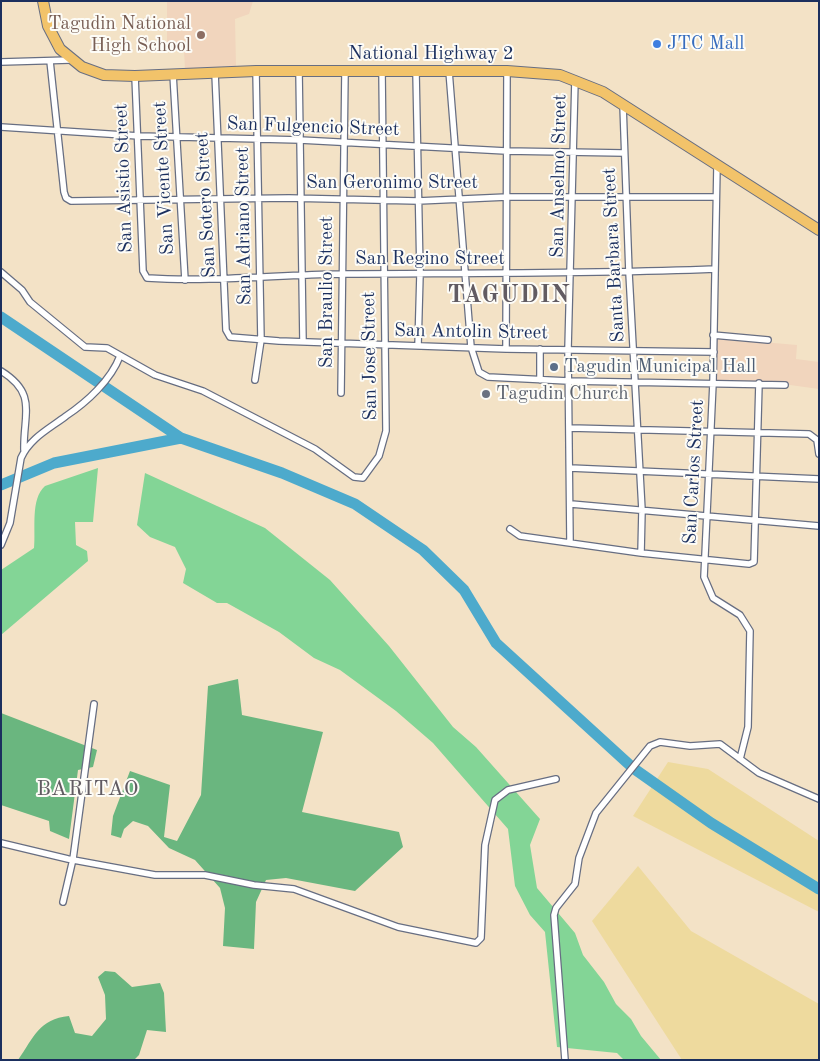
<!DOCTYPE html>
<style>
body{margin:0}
#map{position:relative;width:820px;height:1061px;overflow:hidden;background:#f3e2c6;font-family:"Old Standard TT",serif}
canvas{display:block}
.frame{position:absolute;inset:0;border:2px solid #1b2f5e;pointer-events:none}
</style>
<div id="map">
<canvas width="820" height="1061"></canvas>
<div class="frame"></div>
</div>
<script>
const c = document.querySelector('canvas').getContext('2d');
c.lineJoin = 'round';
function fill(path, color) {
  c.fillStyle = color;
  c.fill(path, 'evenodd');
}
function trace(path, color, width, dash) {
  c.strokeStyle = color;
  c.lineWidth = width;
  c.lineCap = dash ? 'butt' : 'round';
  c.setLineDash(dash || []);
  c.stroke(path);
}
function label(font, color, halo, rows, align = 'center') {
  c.font = font + ' "Old Standard TT",serif';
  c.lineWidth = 4;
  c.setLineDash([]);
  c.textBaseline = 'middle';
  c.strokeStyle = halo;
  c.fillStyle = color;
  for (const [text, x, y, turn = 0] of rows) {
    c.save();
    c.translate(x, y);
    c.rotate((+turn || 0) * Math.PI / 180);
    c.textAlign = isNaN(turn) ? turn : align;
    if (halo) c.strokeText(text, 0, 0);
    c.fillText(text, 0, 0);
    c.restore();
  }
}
const built = new Path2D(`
 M167,1h86l-4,13 -14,5 1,47 -51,3 -1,-18h-17z
 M716,338l81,7 -1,14 23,3v27l-29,-4 -75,-5z`);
const green = new Path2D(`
 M98,468l-5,54h-18l1,23 11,6 1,10 -87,74v-65l33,-22c2,-18 -4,-49 11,-62z
 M145,473l120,55 65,52 59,66 64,81 23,20 64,72 -10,26 7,43 38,45 8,22 21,27 12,22 15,15 10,17 20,24h-37l-7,-7 -60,-6 -12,-115 -15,-17 -15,-29 -7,-57 -75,-86 -37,-32 -56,-41 -26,-12 -35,-26 -52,-29h-10l-34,-20 3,-14 -11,-22 -25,-10 -13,-12z`);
const forest = new Path2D(`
 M238,679l4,36 81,17 -21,80 97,20 4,15 -48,44 -69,-13 -20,2 -10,22 -2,47 -31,-3 2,-38 -5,-20 -25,-28 -26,-12 -21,-22 -15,-5 -9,8 -3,9 -10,-3 2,-19 17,-45 40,14 -6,52 13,4 24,-46 7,-109z
 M1,713l96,37 -4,17 -15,3 -9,69 -19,-8 -1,-10 -48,-16z
 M105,971l10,1 17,15 28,-4 4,10 2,39 -19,-2 -8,25 -5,5h-116c16,-23 21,-41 51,-44l6,17 17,3 14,-17 -1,-24 -7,-18z`);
const sand = new Path2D(`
 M668,762l40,7 111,72v71l-186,-96z
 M638,866l53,65 128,73v56h-137l-90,-139z`);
const river = new Path2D(`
 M1,317l180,121 101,35 73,31 68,46 41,40 32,53 137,125 78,55 108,66
 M1,485l53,-22 127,-25`);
const minor = new Path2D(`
 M50,61l14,131 2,6 5,3 218,-3 129,3 89,-4h209
 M1,62l69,-2
 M299,71l4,271
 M449,71l22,276 8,25 9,5 80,4 217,4
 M416,72l4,202 -2,72
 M215,73l11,257 4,7 49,4 227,8 208,3
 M173,74l12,206
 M135,76l8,195 4,7c64,4 129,-3 193,-4 125,-1 250,0 375,-5
 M623,105l6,168 13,237 -1,43
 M1,127l138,9 161,4 206,11 118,2
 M717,166l-4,217 -9,194 9,21 27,17 10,16 -2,96 -8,32
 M1,272l21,18 8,12 55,45 22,1 48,27 48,16 112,58 39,28 9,1 16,-22 7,-25 -4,-360
 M713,335l55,5
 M506,349l1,-278
 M540,349v31
 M1,371c37,23 22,43 23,79
 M255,380l6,-40 -5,-269
 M341,393l4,-322
 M570,428l239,6 8,6 2,14
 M570,468l249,11
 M571,504l248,22
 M510,529l10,7 121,17 108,11 5,-2 5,-179
 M570,541l-2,-192 7,-269
 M1,545l9,-22 11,-65c9,-20 28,-29 45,-42 21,-14 45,-36 54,-60
 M1,843l67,16 87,16h50l49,10 40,4 104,38 78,16 5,-5 4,-93 10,-45 13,-10 48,-11
 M63,902l10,-43 21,-155
 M565,1060l-11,-145 2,-7 19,-24 4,-26 17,-45 54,-67 10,-4 30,4 30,-2 39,29 60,26`);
const trunk = new Path2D(`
 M43,1l5,25 12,23 22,18 22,8 31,1 121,-5h251l53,4 43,17 216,138`);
const markers = [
 [201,35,5,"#8d6e63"],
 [657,44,5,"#3f7fe0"],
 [554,367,5,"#5c6f8a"],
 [486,394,5,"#6b7280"]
];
const educationNames = [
 ["Tagudin National",191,24],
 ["High School",191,46]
];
const shopNames = [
 ["JTC Mall",667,44]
];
const streetNames = [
 ["National Highway 2",431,54],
 ["San Fulgencio Street",313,127,2],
 ["San Anselmo Street",559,176,-89],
 ["San Asistio Street",124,178,-92],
 ["San Vicente Street",164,178,-93],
 ["San Geronimo Street",392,183],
 ["San Sotero Street",206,205,-93],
 ["San Adriano Street",244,226,-91],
 ["Santa Barbara Street",614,255,-93],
 ["San Regino Street",430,259],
 ["San Braulio Street",327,292,-90],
 ["San Antolin Street",471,332,1],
 ["San Jose Street",370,356,-91],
 ["San Carlos Street",694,472,-87]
];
const serviceNames = [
 ["Tagudin Municipal Hall",564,367]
];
const worshipNames = [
 ["Tagudin Church",496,394]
];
const quarterNames = [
 ["BARITAO",88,789]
];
const districtNames = [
 ["TAGUDIN",509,296]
];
fill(built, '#f1d5bd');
fill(green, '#83d596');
fill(forest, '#6ab67f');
fill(sand, '#eeda9e');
trace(river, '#4daacc', 11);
trace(minor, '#676e82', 8);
trace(trunk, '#676e82', 12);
trace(minor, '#fff', 5.5);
trace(trunk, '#f2c36a', 10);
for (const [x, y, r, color] of markers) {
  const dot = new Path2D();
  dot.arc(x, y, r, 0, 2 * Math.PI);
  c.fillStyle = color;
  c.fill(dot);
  trace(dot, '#fdfcf7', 2);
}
label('19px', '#785e54', '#fdfcf7', educationNames, 'right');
label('19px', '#366cbe', '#fdfcf7', shopNames, 'left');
label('19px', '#1b2f5e', '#fdfcf7', streetNames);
label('19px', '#4e5e75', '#fdfcf7', serviceNames, 'left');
label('19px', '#5b616d', '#fdfcf7', worshipNames, 'left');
c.letterSpacing = '1px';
label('21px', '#615b62', '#fdfcf7', quarterNames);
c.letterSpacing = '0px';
c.letterSpacing = '1px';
label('bold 24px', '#615b62', '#fdfcf7', districtNames);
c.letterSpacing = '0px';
</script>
